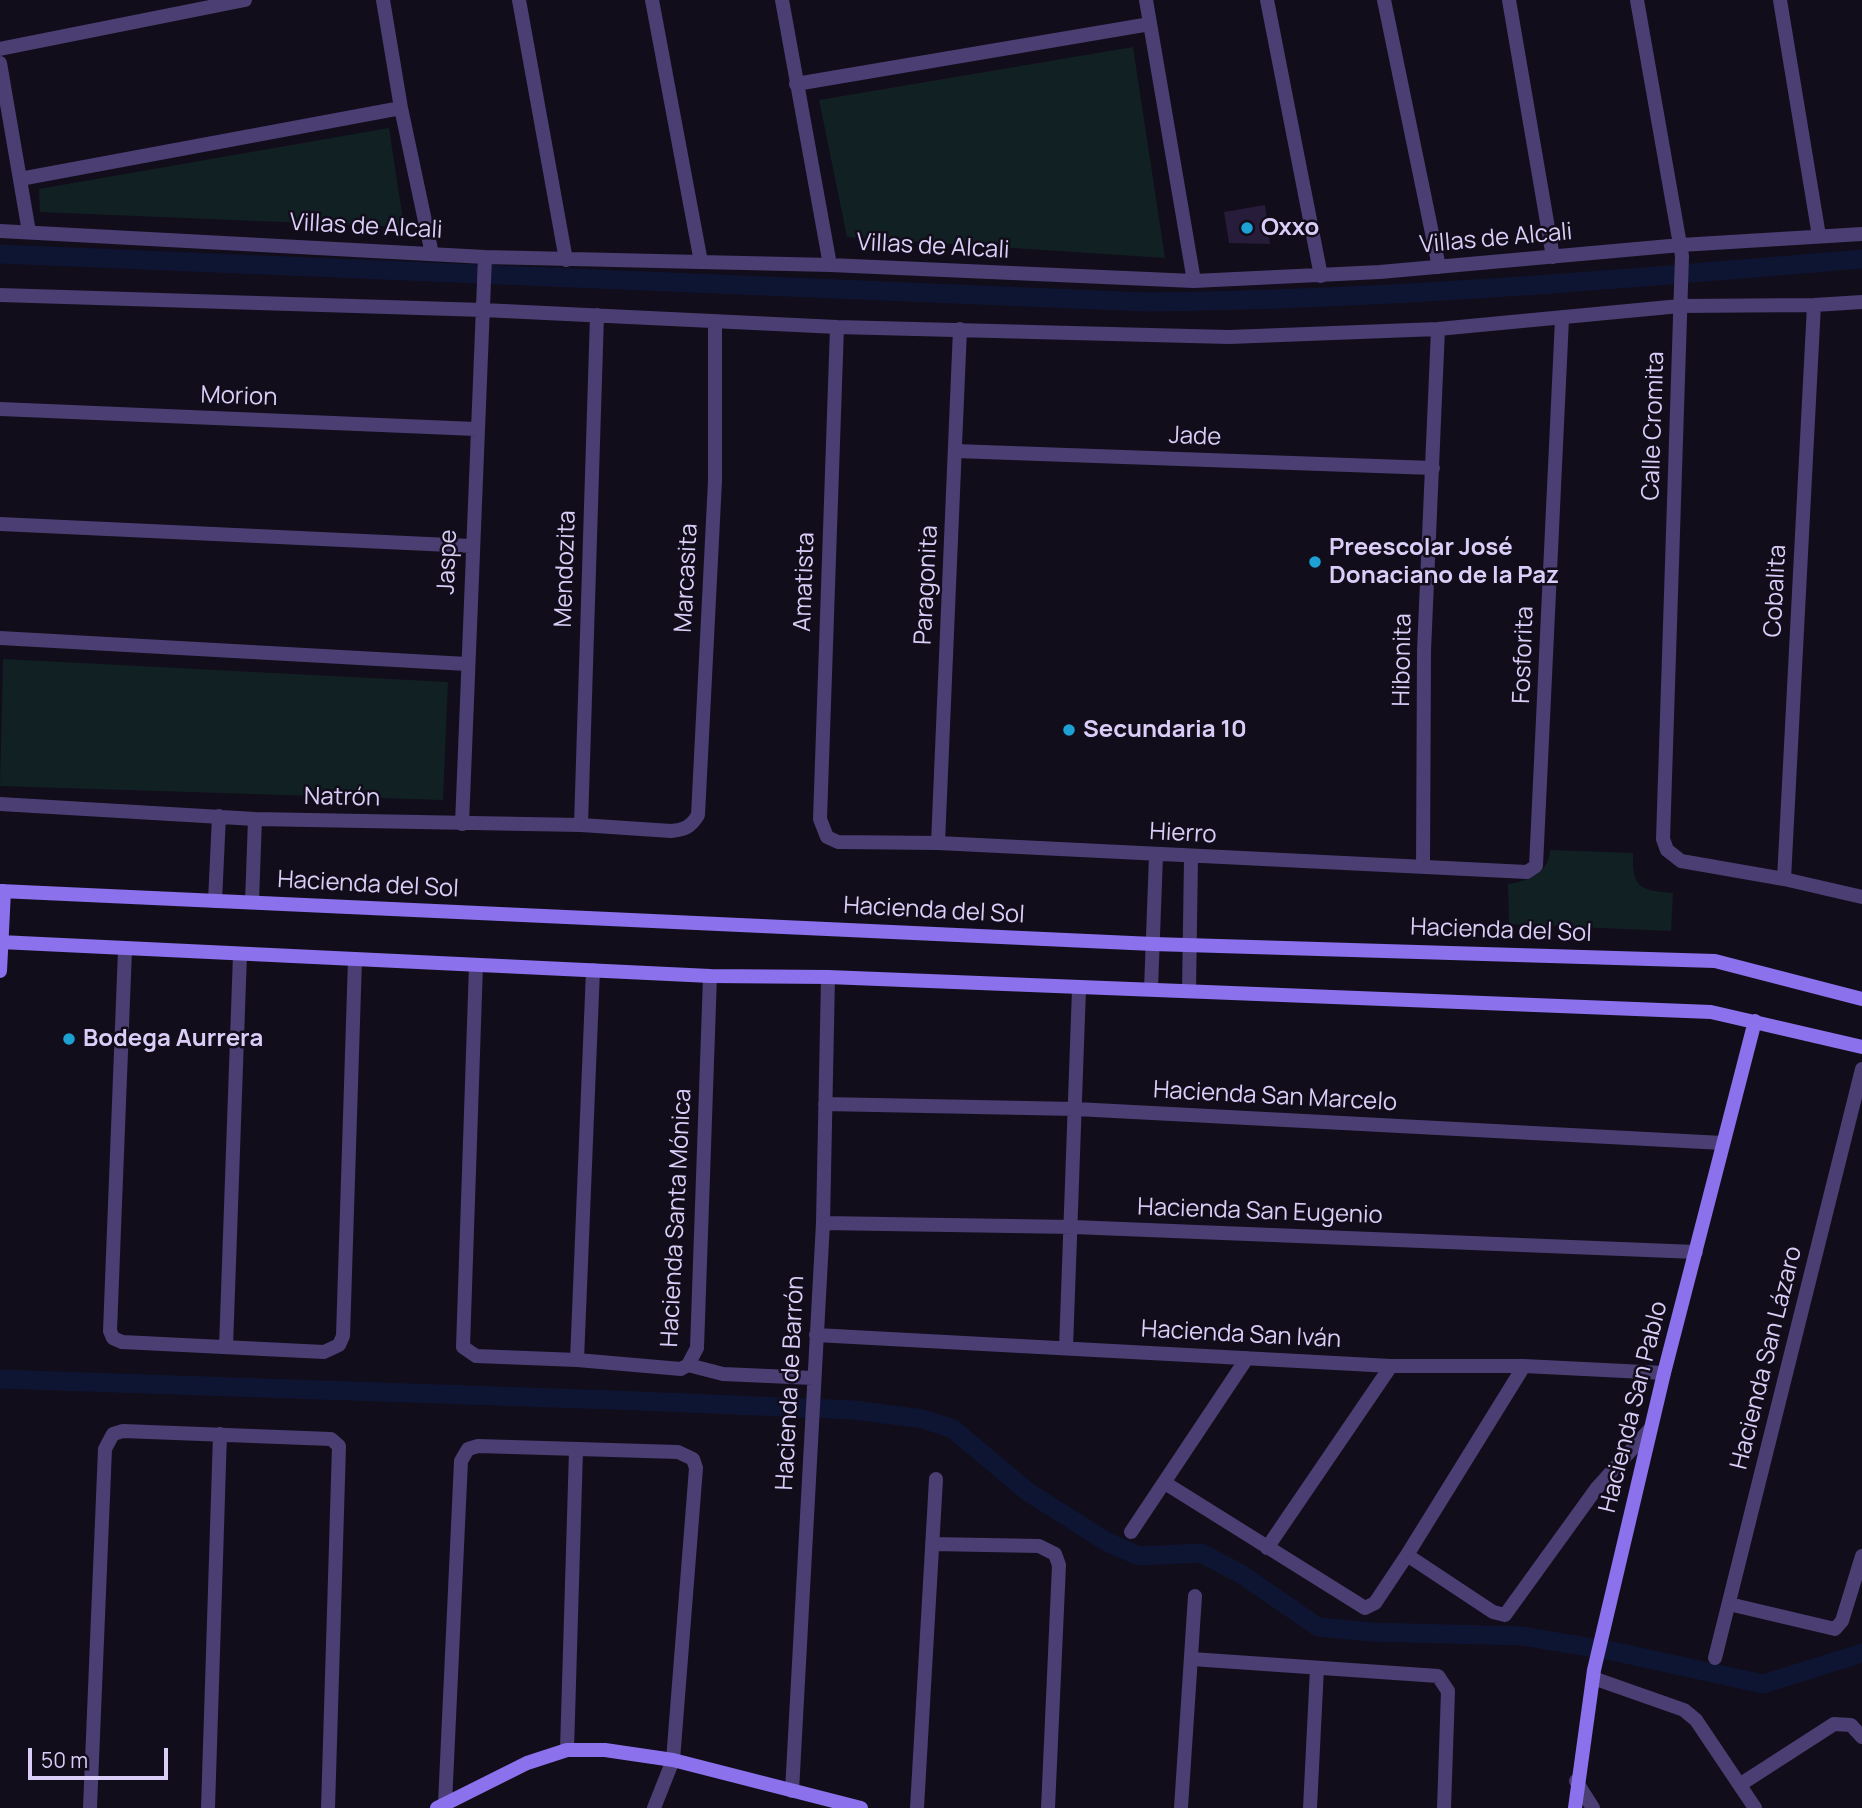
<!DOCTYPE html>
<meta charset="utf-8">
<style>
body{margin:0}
#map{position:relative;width:1862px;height:1808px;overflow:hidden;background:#120d1a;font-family:Manrope,sans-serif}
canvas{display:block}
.scale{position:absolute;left:28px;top:1748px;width:140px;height:32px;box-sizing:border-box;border:4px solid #dacdf8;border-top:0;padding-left:9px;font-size:21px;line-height:24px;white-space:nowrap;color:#dacdf8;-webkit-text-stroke:5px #120d1a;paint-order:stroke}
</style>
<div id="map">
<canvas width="1862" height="1808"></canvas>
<div class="scale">50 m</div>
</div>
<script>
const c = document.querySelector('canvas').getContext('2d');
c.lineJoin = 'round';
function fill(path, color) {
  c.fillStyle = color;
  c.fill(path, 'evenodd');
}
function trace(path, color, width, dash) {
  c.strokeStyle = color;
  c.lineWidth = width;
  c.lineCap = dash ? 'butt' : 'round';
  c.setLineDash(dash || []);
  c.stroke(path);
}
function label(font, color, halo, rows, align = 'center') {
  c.font = font + ' Manrope,sans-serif';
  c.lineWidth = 5;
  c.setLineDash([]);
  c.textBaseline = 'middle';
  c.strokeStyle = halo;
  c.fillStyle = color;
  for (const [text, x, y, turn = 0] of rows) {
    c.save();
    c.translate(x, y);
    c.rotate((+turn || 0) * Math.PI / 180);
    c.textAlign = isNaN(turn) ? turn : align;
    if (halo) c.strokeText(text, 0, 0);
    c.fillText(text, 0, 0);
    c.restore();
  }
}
const green = new Path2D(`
 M1133,47l32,211 -318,-21 -28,-137z
 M389,128l15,99 -364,-15 -1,-23z
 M3,659l445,23 -5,118 -443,-14z
 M1550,850l83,3c-1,35 6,37 40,40l-2,38 -162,-7 -1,-40c20,-3 41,-11 42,-34z`);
const canal = new Path2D(`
 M0,254l1147,48c238,-2 477,-23 715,-43
 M0,1379l614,21 240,10 69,9 30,10 75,63 79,50 32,14 62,-3 40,21 77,53 54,5 150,4 90,15 151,33 99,-31`);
const building = new Path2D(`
 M1265,205l5,39 -41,-1 -5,-31z`);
const street = new Path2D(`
 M383,0l18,108 31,146
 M519,0l47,260
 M652,0l49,262
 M782,0l48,265
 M1146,0l48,281
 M1267,0l54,276
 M1384,0l55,267
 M1509,0l44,257
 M1637,0l45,256 -19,583 4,11 14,11 103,18 78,18
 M1780,0l39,236
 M0,49l245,-49
 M0,63l29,169
 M796,84l354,-60
 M20,179l381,-71
 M0,231l485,26 345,8 364,16 186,-9 301,-27 181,-11
 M0,295l483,15 354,17 392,10 209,-8 242,-23 134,-1 48,-3
 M837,327l-17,492 7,18 11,5 100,1 589,29 9,-6 26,-547
 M0,409l476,20
 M955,451l478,17
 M0,524l471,22
 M0,638l467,26
 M0,804l255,15 326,6 90,6c13,-1 20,-4 27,-16l17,-334v-159
 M462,824l23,-567
 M581,825l16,-510
 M938,843l22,-514
 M1423,867l1,-216 14,-322
 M1784,879l30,-574
 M215,901l4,-85
 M252,902l3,-83
 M125,950l-15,381 3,7 9,4 202,10 15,-7 4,-9 12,-377
 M476,965l-13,382 13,9 101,4 104,9 7,-4 9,-17 13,-372
 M1151,989l5,-133
 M1189,991l2,-133
 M825,1104l251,5 647,34
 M823,1223l250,4 623,25
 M816,1335l575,31h133l140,7
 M226,1347l14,-393
 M1066,1348l13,-359
 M577,1360l16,-390
 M688,1365l35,9 90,4
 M1165,1483l200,125 10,-5 32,-48 117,-189
 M1131,1532l116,-174
 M932,1544l107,2 16,8 4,11 -11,243
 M1267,1548l124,-182
 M1407,1555l86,57 12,3 91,-126 55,-61
 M1729,1604l106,25 7,-8 20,-65
 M1715,1658l147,-589
 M1192,1659l246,17 10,15 -4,117
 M1593,1678l91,32 12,10 59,88
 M567,1750l9,-300
 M1576,1781l17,27
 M1741,1784l93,-60 17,1 11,12
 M792,1791l31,-568 5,-246
 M445,1804l16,-343 7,-12 10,-3 200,6 15,7 3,9 -23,292 -19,48
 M90,1808l15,-359 8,-15 10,-3 208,8 8,7 -11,362
 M208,1808l12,-374
 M917,1808l19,-329
 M1181,1808l14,-212
 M1310,1808l7,-140`);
const secondary = new Path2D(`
 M0,891l1153,53 562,17 147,38
 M0,942l710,34 118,1 883,35 151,35
 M0,971l4,-80
 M437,1808l90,-45 40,-13h38l68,10 188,48
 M1575,1808l19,-138 70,-297 91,-352`);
const markers = [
 [1247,228,7,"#1da1d5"],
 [1315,562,7,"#1da1d5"],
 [1069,730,7,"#1da1d5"],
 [69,1039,7,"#1da1d5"]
];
const streetNames = [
 ["Villas de Alcali",366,227,3],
 ["Villas de Alcali",1496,239,-5],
 ["Villas de Alcali",933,247,3],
 ["Morion",239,397,2],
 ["Calle Cromita",1654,426,-88],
 ["Jade",1195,437,2],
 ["Jaspe",448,562,-88],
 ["Mendozita",566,569,-88],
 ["Marcasita",687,578,-87],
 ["Amatista",805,582,-88],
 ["Paragonita",927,585,-87],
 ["Cobalita",1776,591,-87],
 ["Fosforita",1524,655,-88],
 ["Hibonita",1403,660,-89],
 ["Natrón",342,798,1],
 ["Hierro",1183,834,3],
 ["Hacienda del Sol",368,885,3],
 ["Hacienda del Sol",934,911,3],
 ["Hacienda del Sol",1501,931,2],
 ["Hacienda San Marcelo",1275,1097,3],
 ["Hacienda San Eugenio",1260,1212,2],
 ["Hacienda Santa Mónica",677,1218,-87],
 ["Hacienda San Iván",1241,1335,3],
 ["Hacienda San Lázaro",1767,1358,-76],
 ["Hacienda de Barrón",791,1383,-87],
 ["Hacienda San Pablo",1634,1407,-76]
];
const poiNames = [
 ["Oxxo",1261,228],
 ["Preescolar José",1329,548],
 ["Donaciano de la Paz",1329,576],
 ["Secundaria 10",1083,730],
 ["Bodega Aurrera",83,1039]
];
fill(green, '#112123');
trace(canal, '#0e1533', 19);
fill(building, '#271c39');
trace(street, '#4a3e73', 14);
trace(secondary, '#8b71ec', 14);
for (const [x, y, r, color] of markers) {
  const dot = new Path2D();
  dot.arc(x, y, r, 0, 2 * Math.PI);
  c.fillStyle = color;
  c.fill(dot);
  trace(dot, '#120d1a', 2.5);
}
label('24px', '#dacdf8', '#120d1a', streetNames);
label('bold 24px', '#dacdf8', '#120d1a', poiNames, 'left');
</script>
